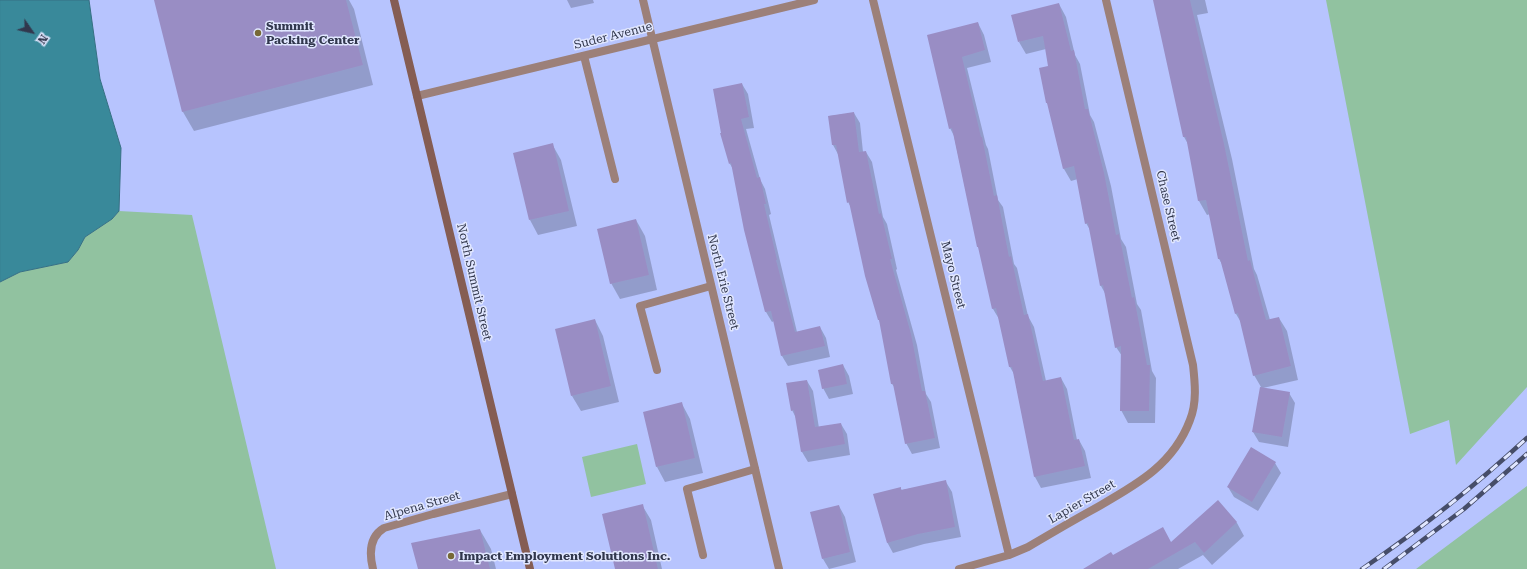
<!DOCTYPE html>
<style>
body{margin:0}
#map{position:relative;width:1527px;height:569px;overflow:hidden;background:#b7c4fe;font-family:"Roboto Serif",serif}
canvas{display:block}
.north{position:absolute;left:12px;top:12px;width:40px;height:40px;-webkit-text-stroke:3px #e1e7ff;paint-order:stroke;rotate:124deg;font-size:11px;font-weight:700;line-height:16px;text-align:center;color:#31374d}
.north::after{content:'';display:block;margin:auto;width:14px;height:18px;background:#31374d;clip-path:polygon(50% 0,100% 100%,50% 72%,0 100%)}
</style>
<div id="map">
<canvas width="1527" height="569"></canvas>
<div class="north">N</div>
</div>
<script>
const c = document.querySelector('canvas').getContext('2d');
c.lineJoin = 'round';
function fill(path, color) {
  c.fillStyle = color;
  c.fill(path, 'evenodd');
}
function trace(path, color, width, dash) {
  c.strokeStyle = color;
  c.lineWidth = width;
  c.lineCap = dash ? 'butt' : 'round';
  c.setLineDash(dash || []);
  c.stroke(path);
}
function label(font, color, halo, rows, align = 'center') {
  c.font = font + ' "Roboto Serif",serif';
  c.lineWidth = 3;
  c.setLineDash([]);
  c.textBaseline = 'middle';
  c.strokeStyle = halo;
  c.fillStyle = color;
  for (const [text, x, y, turn = 0] of rows) {
    c.save();
    c.translate(x, y);
    c.rotate((+turn || 0) * Math.PI / 180);
    c.textAlign = isNaN(turn) ? turn : align;
    if (halo) c.strokeText(text, 0, 0);
    c.fillText(text, 0, 0);
    c.restore();
  }
}
const green = new Path2D(`
 M1326,0h201v387l-71,78 -7,-45 -39,14z
 M119,211l73,4 84,354h-276v-287l20,-10 48,-10 10,-12 7,-13 27,-18z
 M637,444l9,40 -55,13 -9,-40z
 M1527,486v83h-111z`);
const water = new Path2D(`
 M0,0h89l11,79 21,69 -2,63 -7,8 -27,18 -7,13 -10,12 -48,10 -20,10z`);
const shadow = new Path2D(`
 M155,0h194l5,9 19,76 -179,46 -11,-19z
 M567,0h26l1,3 -23,5z
 M1154,0h51l3,13 -11,2 35,144 22,110 3,6 13,45 9,-2 8,13 11,49 -35,8 26,5 6,10 -7,44 -29,-5 -6,-10 8,-45 -7,-12 -12,-51 -6,-10 -14,-50 -3,-5 -9,-45 -3,1 -8,-14 -11,-57 -4,-7z
 M1059,4l7,13 9,38 5,9 10,51 4,7 17,64 10,53 5,8 11,57 4,6 11,61 4,7 -1,45h-27l-7,-13 1,-54 -6,-9 -10,-52 -5,-9 -11,-56 -4,-7 -8,-44 -7,2 -7,-12 -15,-63 -2,-3 3,-37 -4,-17 -20,5 -7,-12z
 M978,23l6,12 7,27 -24,6 19,77 2,4 10,51 5,7 11,57 3,4 11,48 6,11 12,54 15,-3 6,11 10,51h2l6,11 6,27 -50,10 -6,-11 -21,-103 -4,-7 -11,-48 -6,-10 -13,-59 -2,-3 -24,-111 -4,-8 -22,-92z
 M742,84l6,10 6,34 -8,1 14,50 5,10 6,25 -2,1 28,117 23,-5 6,11 4,19 -42,9 -6,-10 -8,-35 -2,1 -6,-10 -33,-143 -3,-5z
 M854,113l6,10 3,29h3l6,10 11,55 4,7 10,45 -1,1 21,75 9,49 5,8 9,46 -28,6 -6,-11 -10,-54 -4,-5 -11,-60 -2,-4 -27,-111 -4,-7 -9,-46 -6,-11 -4,-29z
 M552,144l9,16 16,66 -39,9 -8,-15z
 M636,220l9,16 12,54 -37,9 -9,-16z
 M595,320l8,16 16,66 -38,9 -9,-15z
 M843,365l6,11 4,18 -24,5 -6,-11z
 M807,381l6,10 6,37 22,-4 6,10 3,21 -42,7 -6,-10 -6,-34 -4,-8z
 M682,404l8,15 13,54 -38,9 -8,-15z
 M1275,463l6,10 -23,38 -24,-14 -6,-10z
 M946,482l6,10 9,45 -37,7 -31,9 -6,-11 13,-54 2,2z
 M1218,502l19,21 7,13 -32,29 -9,-10 -25,14h-93l27,-13 59,-12z
 M642,505l9,15 11,49h-46z
 M839,506l6,11 11,45 -27,7 -6,-10z
 M480,530l11,19 5,20h-77z`);
const building = new Path2D(`
 M154,0h192l17,65 -181,47z
 M1153,0h37l34,144 24,117 2,-1 16,60 13,-3 12,49 -38,10 -15,-63 -3,1 -15,-55h-2l-12,-59 -8,1 -12,-64h-3z
 M1059,3l12,48 3,-1 11,59h3l16,64 12,62 3,-1 13,64 2,-1 13,68h3l-1,46h-29l1,-65 -6,2 -12,-63 -3,1 -12,-63 -3,1 -11,-58 -11,3 -16,-66h-1l-7,-35 9,-2 -5,-30 -25,6 -7,-27z
 M978,22l7,28 -23,7 19,80h1l12,59 3,-1 12,62 2,-1 13,59 4,-1 15,67 18,-4 13,63 5,-1 6,27 -51,11 -22,-110h-3l-13,-59 -4,1 -14,-62h-1l-25,-119 -3,1 -22,-94z
 M742,83l7,34 -8,2 16,59 3,-1 6,27h-2l13,56h-1l19,72 25,-6 5,20 -44,10 -10,-45 -6,1 -21,-82 -13,-67 -2,1 -9,-31h1l-8,-44z
 M854,112l5,40 7,-1 13,63 2,-1 11,46h-2l21,75 11,57h3l10,47 -30,6 -12,-60h-2l-12,-64h-1l-13,-44 -16,-74 -2,1 -11,-58h-4l-4,-29z
 M553,143l16,68 -40,9 -16,-67z
 M636,219l13,56 -39,9 -13,-55z
 M595,319l16,67 -40,10 -16,-67z
 M843,364l4,20 -25,5 -4,-19z
 M807,380l8,47 26,-4 4,21 -44,8 -7,-42 -3,1 -5,-28z
 M1260,387l30,5 -8,45 -30,-5z
 M682,402l13,56 -39,9 -13,-55z
 M1251,447l25,15 -24,40 -25,-15z
 M946,480l9,47 -37,7 -31,9 -14,-49 28,-7v3z
 M1218,500l19,22 -33,31 -9,-11 -47,27h-65l28,-17 2,3 50,-28 8,15z
 M643,504l15,65h-43l-13,-55z
 M839,505l11,47 -28,7 -12,-47z
 M480,529l10,40h-72l-7,-26z`);
const service = new Path2D(`
 M584,56l31,123
 M657,370l-17,-64 71,-20
 M703,555l-16,-66 68,-20
 M373,569c-4,-16 -4,-32 11,-41l49,-14 79,-20`);
const minor = new Path2D(`
 M643,0l136,569
 M873,0l136,555
 M959,569l50,-14 19,-8c22,-13 44,-26 66,-38 40,-23 79,-43 96,-89 7,-17 5,-37 3,-55l-87,-365`);
const tertiary = new Path2D(`
 M417,96l397,-96`);
const secondary = new Path2D(`
 M394,0l136,569`);
const rail = new Path2D(`
 M1362,569c59,-40 113,-83 165,-131
 M1384,569l80,-60 63,-55`);
const markers = [
 [258,33,4,"#776936"],
 [451,556,4,"#776936"]
];
const poiNames = [
 ["Summit",266,26],
 ["Packing Center",266,40],
 ["Impact Employment Solutions Inc.",459,556]
];
const streetNames = [
 ["Suder Avenue",613,36,-14],
 ["Chase Street",1168,206,77],
 ["Mayo Street",953,275,76],
 ["North Summit Street",474,282,77],
 ["North Erie Street",723,282,76],
 ["Lapier Street",1082,502,-30],
 ["Alpena Street",422,506,-16]
];
fill(green, '#91c2a0');
fill(water, '#39899a');
trace(water, '#377083', 1);
fill(shadow, '#0003');
fill(building, '#998dc4');
trace(service, '#9c8079', 8);
trace(minor, '#9c8079', 8);
trace(tertiary, '#9c8079', 8);
trace(secondary, '#855d53', 8);
trace(rail, '#464d69', 4.5);
trace(rail, '#e1e7ff', 3, [9]);
for (const [x, y, r, color] of markers) {
  const dot = new Path2D();
  dot.arc(x, y, r, 0, 2 * Math.PI);
  c.fillStyle = color;
  c.fill(dot);
  trace(dot, '#e1e7ff', 1.5);
}
label('bold 12px', '#31374d', '#e1e7ff', poiNames, 'left');
label('12px', '#31374d', '#e1e7ff', streetNames);
</script>
